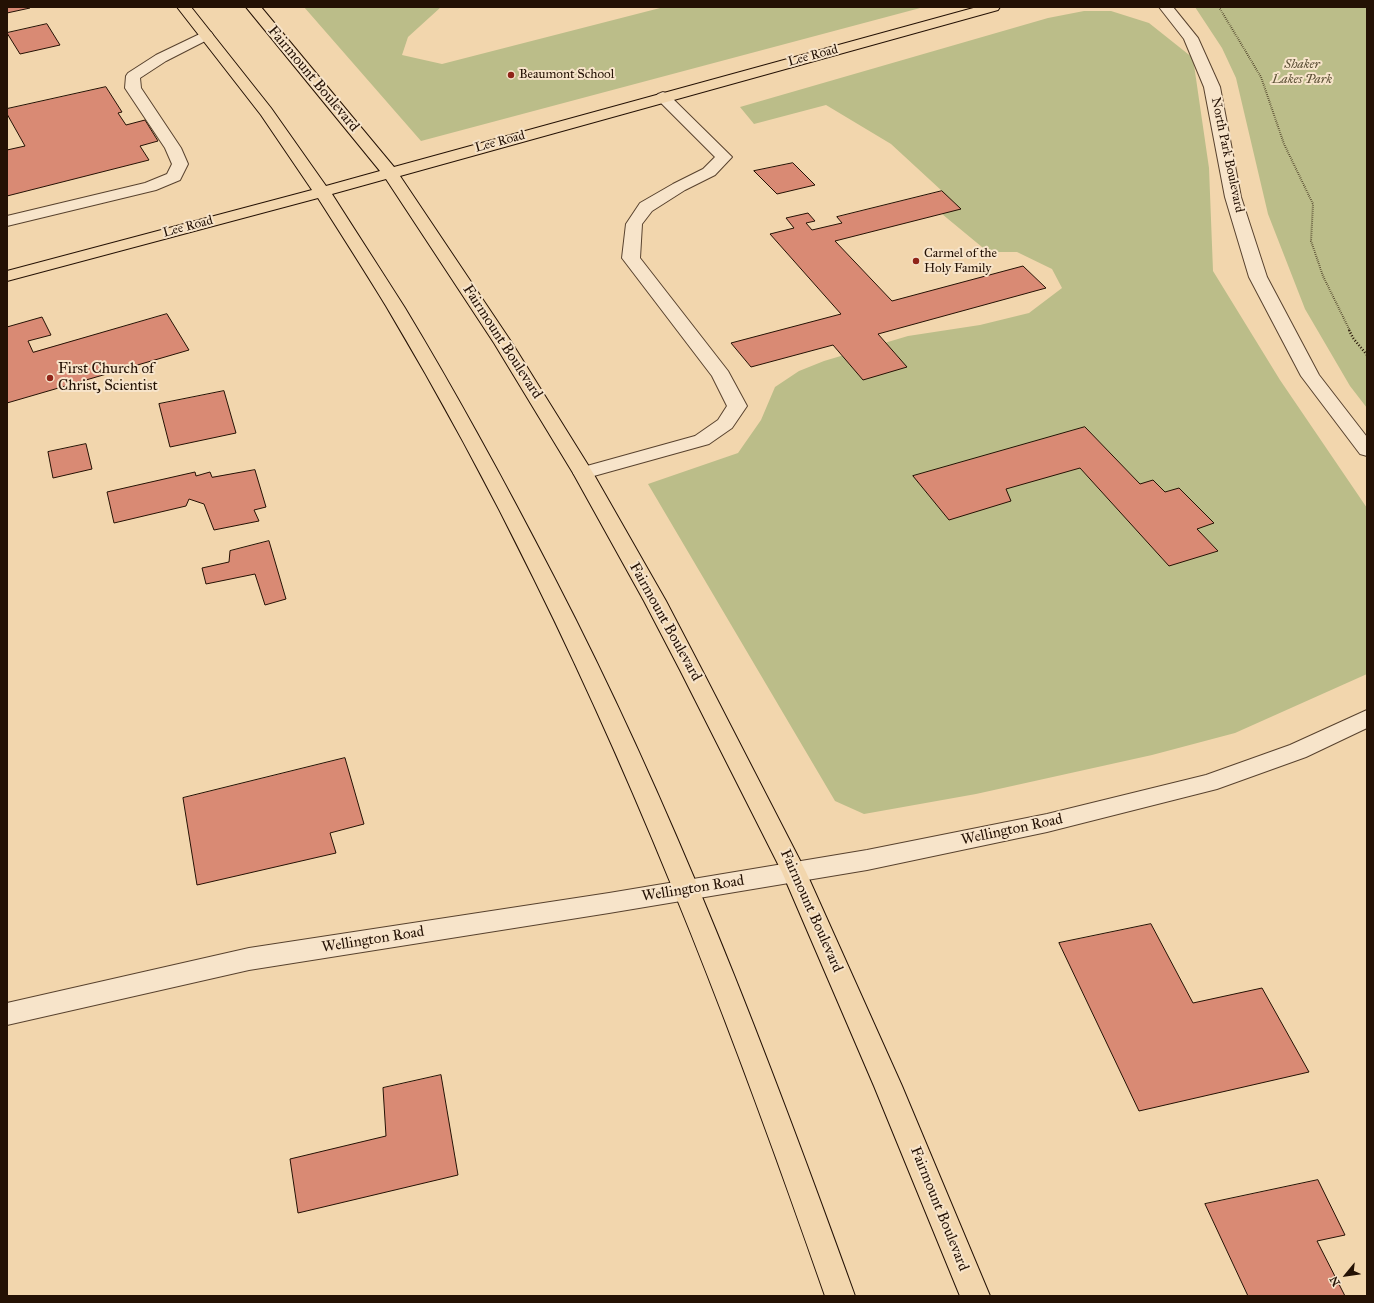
<!DOCTYPE html>
<style>
body{margin:0}
#map{position:relative;width:1374px;height:1303px;overflow:hidden;background:#f2d6ad;font-family:"IM FELL Great Primer",serif}
canvas{display:block}
.frame{position:absolute;inset:0;border:8px solid #241104;pointer-events:none}
.north{position:absolute;left:1326px;top:1255px;width:40px;height:40px;-webkit-text-stroke:3px #f7e4ca;paint-order:stroke;rotate:241deg;font-size:11px;font-weight:700;line-height:16px;text-align:center;color:#241104}
.north::after{content:'';display:block;margin:auto;width:14px;height:18px;background:#241104;clip-path:polygon(50% 0,100% 100%,50% 72%,0 100%)}
</style>
<div id="map">
<canvas width="1374" height="1303"></canvas>
<div class="frame"></div>
<div class="north">N</div>
</div>
<script>
const c = document.querySelector('canvas').getContext('2d');
c.lineJoin = 'round';
function fill(path, color) {
  c.fillStyle = color;
  c.fill(path, 'evenodd');
}
function trace(path, color, width, dash) {
  c.strokeStyle = color;
  c.lineWidth = width;
  c.lineCap = dash ? 'butt' : 'round';
  c.setLineDash(dash || []);
  c.stroke(path);
}
function label(font, color, halo, rows, align = 'center') {
  c.font = font + ' "IM FELL Great Primer",serif';
  c.lineWidth = 4;
  c.setLineDash([]);
  c.textBaseline = 'middle';
  c.strokeStyle = halo;
  c.fillStyle = color;
  for (const [text, x, y, turn = 0] of rows) {
    c.save();
    c.translate(x, y);
    c.rotate((+turn || 0) * Math.PI / 180);
    c.textAlign = isNaN(turn) ? turn : align;
    if (halo) c.strokeText(text, 0, 0);
    c.fillText(text, 0, 0);
    c.restore();
  }
}
const green = new Path2D(`
 M304,7h137l-33,30 -6,18 40,9 222,-57h260l-503,134z
 M1195,7h172v401l-17,-22 -45,-77 -37,-95 -32,-136 -14,-30z
 M1084,11h27l38,12 44,35 16,110 4,103 67,109 87,128v166l-132,59 -83,22 -176,39 -112,20 -29,-13 -187,-317 90,-31 23,-33 14,-33 24,-16 25,-10 84,-25 72,-11 49,-12 33,-25 -10,-19 -35,-17h-29l-46,-38v-23l-51,-47 -65,-39 -72,19 -14,-17 308,-89z`);
const building = new Path2D(`
 M7,7h23v1l-23,5z
 M47,24l13,21 -40,9 -13,-21z
 M106,87l16,25 -4,1 8,12 19,-5 13,21 -18,5 9,14 -142,36v-46l18,-4 -18,-32v-5z
 M793,163l22,22 -38,9 -23,-23z
 M942,191l19,18 -126,32 57,60 131,-35 23,22 -168,46 29,33 -44,13 -30,-35 -82,22 -20,-24 110,-29 -71,-80 24,-6 -8,-10 22,-5 7,8 -9,2 6,7 30,-7 -5,-6z
 M167,314l22,36 -182,53v-76l35,-10 9,18 -23,6 5,11z
 M224,391l12,42 -66,14 -11,-43z
 M1085,427l55,57 13,-4 12,12 14,-4 35,35 -17,6 21,22 -49,15 -89,-98 -74,21 5,12 -62,19 -36,-44z
 M86,444l6,25 -39,9 -5,-26z
 M255,470l11,37 -12,3 5,11 -45,9 -10,-26 -15,-5 -3,7 -72,17 -7,-31 88,-20 1,4 14,-4 2,5z
 M269,541l17,58 -21,6 -10,-31 -49,10 -4,-16 27,-6 1,-11z
 M345,758l19,66 -34,9 6,20 -139,32 -14,-87z
 M1151,924l42,79 69,-15 47,84 -170,39 -80,-168z
 M441,1075l17,100 -160,38 -8,-54 96,-23 -3,-48z
 M1318,1180l27,55 -28,6 28,55h-97l-43,-92z`);
const pathFar1 = new Path2D(`
 M1219,7l42,70 23,67 29,60 -2,37 12,35 27,55`);
const path = new Path2D(`
 M1349,330l4,8 14,17`);
const minor = new Path2D(`
 M1159,7h14l25,31 22,49 21,110 26,80 52,98 48,62v19l-7,-2 -59,-78 -52,-99 -24,-80 -21,-110 -20,-48z
 M206,31l5,1 2,3 -2,3 -45,23 -26,17 1,10 40,60 7,16 -8,16 -24,10 -149,36v-10l138,-33 22,-9 5,-10 -7,-16 -40,-60 1,-12 2,-3 28,-18z
 M663,92l5,2 64,63 -17,18 -30,15 -33,21 -10,13 -2,34 88,113 19,35 -15,22 -23,16 -126,35 -7,-2 -3,-4 3,-4 119,-33 23,-16 9,-14 -15,-30 -90,-118 4,-34 14,-21 33,-19 30,-15 12,-12 -60,-60 3,-3z
 M1367,710v18l-61,29 -89,32 -170,43 -180,38 -258,43 -360,57 -242,55v-22l242,-55 360,-55 258,-43 180,-36 159,-39 84,-30z`);
const major = new Path2D(`
 M177,7h14l80,101 55,78 54,-15 -134,-164h15l133,160 583,-160h23l-2,3 -598,166 112,167 81,130 73,128 36,69 104,202 96,214 88,210h-30l-86,-210 -92,-214 -102,-202 -36,-69 -71,-128 -79,-130 -108,-164 -54,15c24,38 49,76 73,114 53,88 102,178 149,269 120,231 213,475 301,719h-30c-85,-244 -176,-485 -291,-717 -45,-92 -95,-184 -148,-273 -22,-36 -45,-72 -68,-108l-311,83v-10l305,-81 -51,-75z`);
const markers = [
 [511,75,4,"#8f2418"],
 [916,261,4,"#8f2418"],
 [50,378,4,"#8f2418"]
];
const farStreetnames = [
 ["Lee Road",813,56,-15],
 ["Lee Road",500,142,-15],
 ["North Park Boulevard",1227,155,78],
 ["Lee Road",188,227,-15]
];
const farParknames = [
 ["Shaker",1302,65],
 ["Lakes Park",1302,80]
];
const farPoinames = [
 ["Beaumont School",519,75],
 ["Carmel of the",924,254],
 ["Holy Family",924,269]
];
const streetNames = [
 ["Fairmount Boulevard",313,79,50],
 ["Fairmount Boulevard",502,342,57],
 ["Fairmount Boulevard",665,622,61],
 ["Wellington Road",1012,830,-12],
 ["Wellington Road",693,889,-9],
 ["Fairmount Boulevard",811,911,66],
 ["Wellington Road",373,940,-9],
 ["Fairmount Boulevard",939,1209,68]
];
const poiNames = [
 ["First Church of",58,369],
 ["Christ, Scientist",58,386]
];
fill(green, '#bbbd89');
fill(building, '#d98a74');
trace(building, '#241104', 1);
trace(minor, '#58422e', 2);
trace(major, '#241104', 2);
trace(pathFar1, '#241104', 2, [0.5, 1.5]);
trace(path, '#241104', 2.5, [1, 2]);
fill(minor, '#f7e4ca');
fill(major, '#f2d6ad');
for (const [x, y, r, color] of markers) {
  const dot = new Path2D();
  dot.arc(x, y, r, 0, 2 * Math.PI);
  c.fillStyle = color;
  c.fill(dot);
  trace(dot, '#f7e4ca', 1.5);
}
label('13px', '#241104', '#f7e4ca', farStreetnames);
label('italic 13px', '#594d33', '#f7e4ca', farParknames);
label('13px', '#241104', '#f7e4ca', farPoinames, 'left');
label('15px', '#241104', '#f7e4ca', streetNames);
label('15px', '#241104', '#f7e4ca', poiNames, 'left');
</script>
